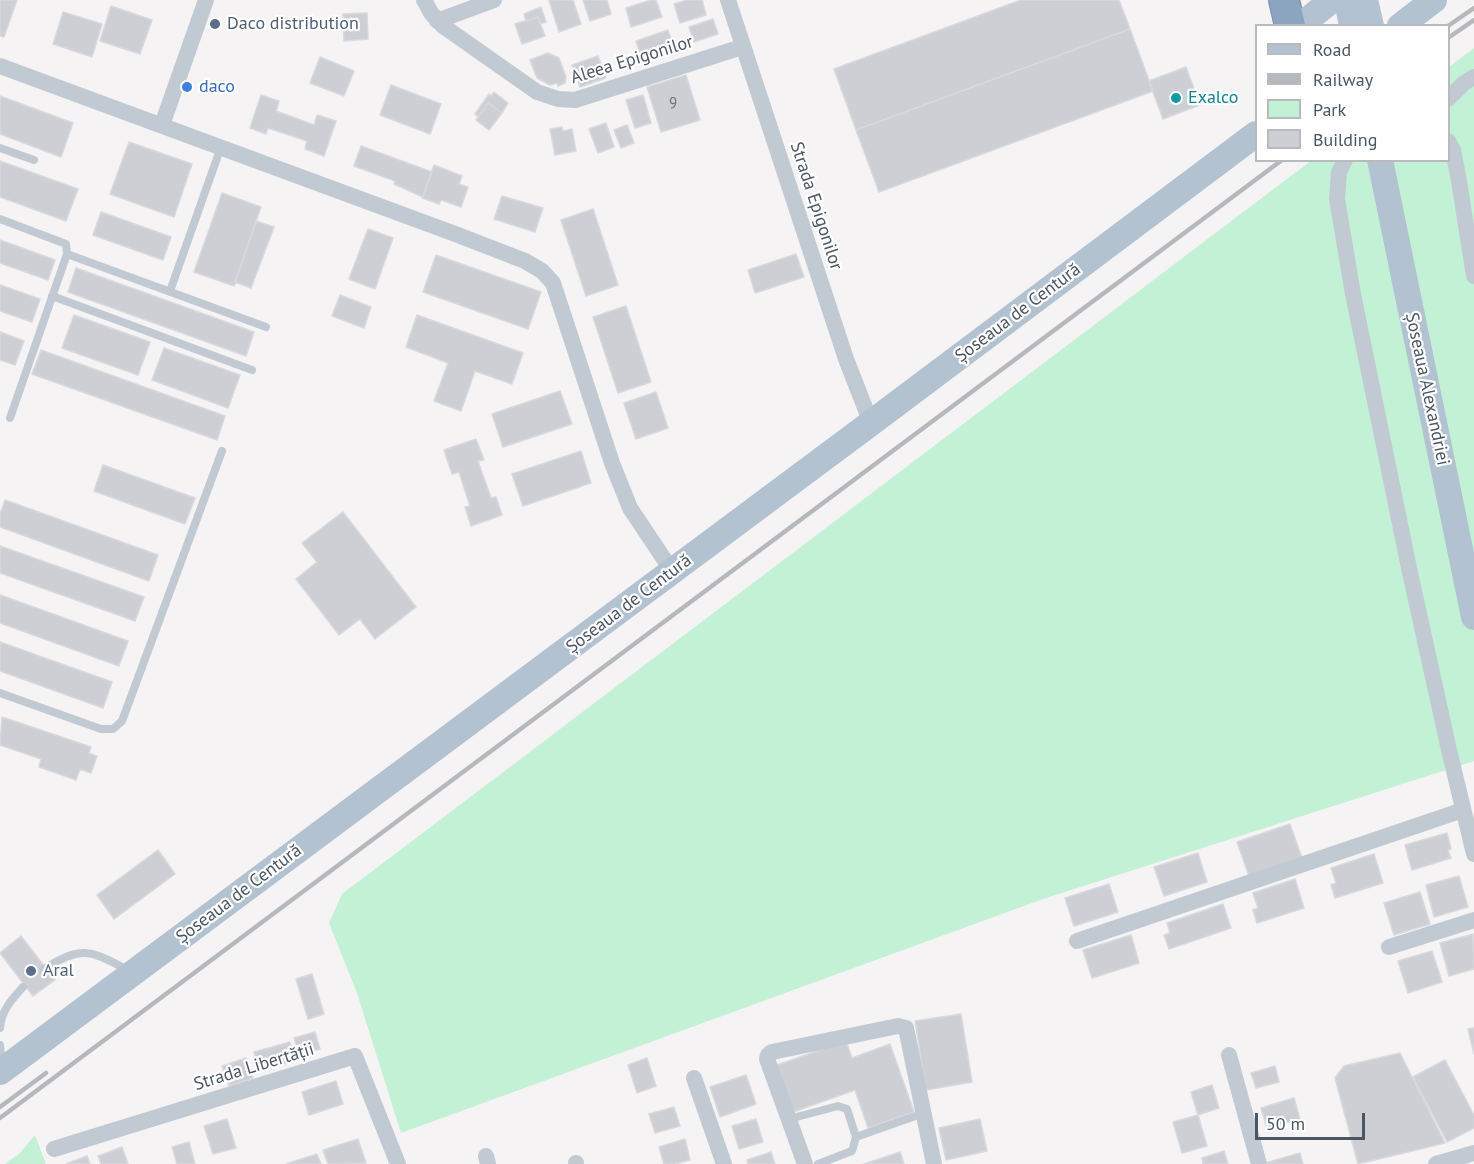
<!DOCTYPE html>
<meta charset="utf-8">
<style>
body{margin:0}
#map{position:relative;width:1474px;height:1164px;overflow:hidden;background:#f5f3f3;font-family:"PT Sans",sans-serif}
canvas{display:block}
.legend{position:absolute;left:1255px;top:24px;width:195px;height:138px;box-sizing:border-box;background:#fff;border:2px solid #b7bbc0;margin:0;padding:8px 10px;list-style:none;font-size:18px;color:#4a5661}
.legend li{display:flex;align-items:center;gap:12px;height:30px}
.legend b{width:30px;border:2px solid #b7bbc0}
.scale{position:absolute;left:1255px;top:1113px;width:110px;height:27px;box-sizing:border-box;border:3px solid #4a5661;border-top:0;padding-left:8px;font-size:18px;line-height:21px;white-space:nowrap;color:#4a5661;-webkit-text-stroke:4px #fff;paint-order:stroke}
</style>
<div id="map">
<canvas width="1474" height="1164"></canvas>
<ul class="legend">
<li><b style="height:8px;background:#b3c2d1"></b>Road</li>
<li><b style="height:8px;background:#b5b8bd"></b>Railway</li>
<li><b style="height:16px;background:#c3f1d5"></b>Park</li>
<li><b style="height:16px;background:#cdcfd5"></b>Building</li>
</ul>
<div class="scale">50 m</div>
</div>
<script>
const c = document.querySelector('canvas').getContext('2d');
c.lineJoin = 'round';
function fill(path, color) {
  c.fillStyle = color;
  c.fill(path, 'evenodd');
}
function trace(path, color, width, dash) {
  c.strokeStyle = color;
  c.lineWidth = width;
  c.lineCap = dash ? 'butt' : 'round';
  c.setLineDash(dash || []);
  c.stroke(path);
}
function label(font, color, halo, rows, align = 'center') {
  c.font = font + ' "PT Sans",sans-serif';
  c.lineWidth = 4.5;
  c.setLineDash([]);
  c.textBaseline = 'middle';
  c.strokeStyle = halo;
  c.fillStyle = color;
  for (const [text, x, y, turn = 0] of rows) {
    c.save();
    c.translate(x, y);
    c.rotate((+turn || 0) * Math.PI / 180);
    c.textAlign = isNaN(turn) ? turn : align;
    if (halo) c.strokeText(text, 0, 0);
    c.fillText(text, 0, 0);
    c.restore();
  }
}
const green = new Path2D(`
 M1474,48v713l-431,138 -642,234 -44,-140 -28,-70 13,-29 970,-734h136l1,-93z
 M35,1135l11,29h-41l15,-11z`);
const building = new Path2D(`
 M0,0h17l-13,37 -4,-1z
 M549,0h24l8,24 -22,8z
 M583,0h24l4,14 -21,7z
 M651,0h5l6,17 -31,10 -5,-19z
 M687,0h15l4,15 -26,8 -6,-19z
 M1021,0h98l11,29 -274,101 -22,-61z
 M111,6l41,14 -12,34 -40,-13z
 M541,7l5,15 -6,2 -2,-7 -12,4 -2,-7z
 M63,12l39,12 -10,33 -39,-13z
 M367,13l1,26 -24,2 -1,-27z
 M538,17l7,19 -23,8 -7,-20z
 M713,19l5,15 -24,8 -5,-15z
 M1130,29l23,62 -274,101 -23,-62z
 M668,30l7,20 -29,10 -2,-4 -3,1 -5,-16z
 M548,53l11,5 7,19 -1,6 -7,3 -1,-3 -7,2 -13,-7 -7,-18z
 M598,56l8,22 -26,9 -8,-22z
 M320,57l34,14 -10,25 -34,-13z
 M1186,67l14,38 -37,14 -14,-38z
 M686,75l14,45 -39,12 -14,-45z
 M391,85l50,19 -11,30 -50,-19z
 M494,92l14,11 -6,10 -14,-10 -10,14 -3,-3 14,-20 2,2z
 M261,95l18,6 -3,10 38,14 3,-10 19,6 -12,35 -19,-7 2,-8 -39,-13 -2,6 -16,-6z
 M643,95l8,28 -16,5 -9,-28z
 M0,96l73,27 -12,34 -61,-23z
 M488,103l14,10 -13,17 -13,-10z
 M606,123l8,24 -16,6 -9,-24z
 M627,125l7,18 -13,5 -7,-18z
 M562,127l1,4 9,-2 4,22 -21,4 -5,-26z
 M129,142l63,22 -18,53 -64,-23z
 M361,146l71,26 -9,25 -29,-13 1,-3 -41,-15z
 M0,161l78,28 -12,32 -66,-24z
 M434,165l28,11 -3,8 9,3 -7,20 -20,-7 -2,4 -17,-6z
 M222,193l39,14 -27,79 -40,-14z
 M502,196l41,12 -8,24 -41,-13z
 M593,209l25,76 -32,11 -25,-76z
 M101,212l70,25 -8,23 -70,-25z
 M256,221l18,6 -23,61 -16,-6z
 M368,229l25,9 -18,51 -26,-10z
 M0,240l55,20 -7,20 -48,-17z
 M796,254l8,23 -49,16 -7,-23z
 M436,255l105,37 -13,37 -105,-37z
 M76,268l178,64 -8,24 -178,-64z
 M0,285l40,14 -8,23 -32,-11z
 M340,295l31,12 -7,21 -32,-12z
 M626,306l25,76 -33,11 -25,-76z
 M74,315l76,27 -12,33 -76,-27z
 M417,315l106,38 -11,31 -37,-13 -14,40 -27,-10 14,-38 -42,-16z
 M0,332l24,9 -9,24 -15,-5z
 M164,348l76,27 -12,33 -76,-28z
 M41,350l184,66 -8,24 -185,-66z
 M560,391l12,33 -69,23 -11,-33z
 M656,392l12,36 -32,11 -12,-36z
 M476,439l8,21 -6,1 13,37 5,-1 6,18 -31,11 -6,-19 5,-1 -11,-34 -7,2 -8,-24z
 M581,451l10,32 -68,23 -11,-32z
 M103,465l92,33 -10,26 -91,-33z
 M5,500l153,55 -9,26 -149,-54v-13z
 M343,512l73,95 -41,32 -15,-20 -21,16 -43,-56 21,-17 -15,-19z
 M0,546l144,51 -9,24 -135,-48z
 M0,595l128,46 -9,25 -119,-43z
 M0,642l112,40 -9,26 -103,-37z
 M2,717l89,30 -2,6 8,3 -6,17 -11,-4 -4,11 -37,-13 2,-8 -41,-14z
 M1290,824l12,34 -53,18 -12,-34z
 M1447,833l4,16 -3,1 3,8 -39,12 -7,-25z
 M158,850l17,24 -61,45 -17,-24z
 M1198,853l9,29 -43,14 -10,-29z
 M1374,854l9,29 -48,15 -4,-13 5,-2 -5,-15z
 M1459,876l9,31 -34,10 -8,-32z
 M1295,879l9,29 -47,15 -4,-13 5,-2 -5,-15z
 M1109,884l9,28 -44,14 -9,-28z
 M1420,892l10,32 -36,11 -10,-32z
 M1223,904l8,24 -62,21 -5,-14 6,-2 -3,-10z
 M1473,934l1,35 -25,7 -9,-33z
 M1131,935l8,28 -47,15 -9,-28z
 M21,936l34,44 -22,16 -33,-43z
 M1432,951l10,31 -34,11 -10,-32z
 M312,974l12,40 -16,5 -12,-40z
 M961,1014l11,68 -46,8 -11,-69z
 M1474,1028v26l-6,-25z
 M315,1032l5,17 -21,6 -5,-17z
 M846,1041l6,17 38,-14 24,68 -46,16 -13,-38 -62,22 -16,-47z
 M290,1042l5,19 -36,10 -5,-19z
 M1400,1053l45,90 -87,21 -23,-86 9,-12z
 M246,1058l7,20 -24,8 -7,-20z
 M647,1058l9,28 -19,7 -9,-28z
 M1445,1060l29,55v13l-27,14 -34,-65z
 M1275,1066l4,16 -23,6 -5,-15z
 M746,1075l10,29 -36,13 -10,-30z
 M336,1081l7,23 -34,11 -7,-23z
 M1212,1085l7,23 -21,7 -7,-23z
 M1294,1098l6,21 -33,9 -6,-20z
 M674,1107l6,19 -25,7 -6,-19z
 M1198,1115l9,31 -25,7 -9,-31z
 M227,1119l9,29 -23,6 -9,-28z
 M756,1119l7,23 -24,7 -7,-23z
 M980,1119l7,32 -41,9 -7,-32z
 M358,1139l8,24 -38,1 -5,-14z
 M685,1139l5,21 -15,4h-11l-5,-17z
 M189,1142l6,22h-18l-5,-17z
 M122,1147l6,17h-27l-3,-8z
 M1224,1151l4,13h-25l-1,-6z
 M771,1152l4,12h-27l-1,-4z
 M900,1152l4,12h-40z
 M1300,1153l3,11h-41z
 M317,1154l4,10h-35z
 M87,1156l3,8h-24z`);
const lane = new Path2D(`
 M0,148l34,12
 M0,219l66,25 1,10 199,73
 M170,291l51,-144
 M52,296l200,74
 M10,418l57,-164
 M0,693l101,36h12l9,-8 100,-270
 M44,969c39,-25 47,-18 86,2
 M0,1028c1,-17 12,-29 23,-41
 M0,1045l2,20
 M789,1119l49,-13 9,3 9,28
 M818,1164l34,-13 4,-14 68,-24`);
const street = new Path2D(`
 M424,0l7,13 12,13 94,66 21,7 17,1 167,-53
 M728,0l118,359 25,64
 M437,21l57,-21
 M0,66l458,169 67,26 17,10 11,12 59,180 18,45 42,63
 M1448,99l16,-16 10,-6
 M162,125l44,-125
 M1448,141l5,9 6,31 15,95
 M1345,160l-6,12 -2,27 16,95 56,274 40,182 25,104
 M1077,941l386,-131
 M1389,947l85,-27
 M1229,1055l30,109
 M694,1078l30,86
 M54,1149l301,-93 43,108
 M486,1156l2,8
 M576,1163v1
 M805,1164l-38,-105 1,-4 4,-3 126,-26 8,2 28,136
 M1436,1164l38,-11`);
const primary = new Path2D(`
 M1347,0l5,26
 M1365,0l6,26
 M1303,26l8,-9 21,-17
 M1400,26l34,-26
 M1380,160l94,457
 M0,1072l871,-649 385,-289`);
const highway = new Path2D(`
 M1284,0l6,26`);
const rail = new Path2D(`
 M1448,26l26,-18
 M1448,38l26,-18
 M0,1107l46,-34
 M0,1118l1282,-958`);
const markers = [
 [215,24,6,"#5c6f8a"],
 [187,87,6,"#3f7fe0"],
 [1176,98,6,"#0f9aa8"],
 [31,971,6,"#5c6f8a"]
];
const numberNames = [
 ["9",673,104]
];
const serviceNames = [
 ["Daco distribution",227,24],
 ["Aral",43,971]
];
const streetNames = [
 ["Aleea Epigonilor",632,60,-17],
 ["Strada Epigonilor",816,206,72],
 ["Șoseaua de Centură",1018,313,-37],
 ["Șoseaua Alexandriei",1427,389,78],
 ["Șoseaua de Centură",629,604,-37],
 ["Șoseaua de Centură",239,894,-37],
 ["Strada Libertății",254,1067,-17]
];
const shopNames = [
 ["daco",199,87]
];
const cultureNames = [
 ["Exalco",1188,98]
];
fill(green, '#c3f1d5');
fill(building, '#cdcfd5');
trace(building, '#d7d9de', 1.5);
trace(highway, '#7690ad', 32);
trace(lane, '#c1cad2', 8);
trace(street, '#c1cad2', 16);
trace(primary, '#b3c2d1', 26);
trace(highway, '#8ba5c1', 30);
trace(rail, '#b5b8bd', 4.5);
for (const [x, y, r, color] of markers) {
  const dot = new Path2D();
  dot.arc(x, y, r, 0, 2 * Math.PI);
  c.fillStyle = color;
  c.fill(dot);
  trace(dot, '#fff', 2);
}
label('15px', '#6b747e', null, numberNames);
label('18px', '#4e5e75', '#fff', serviceNames, 'left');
label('18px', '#4a5661', '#fff', streetNames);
label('18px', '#366cbe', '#fff', shopNames, 'left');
label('18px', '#0d838f', '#fff', cultureNames, 'left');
</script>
